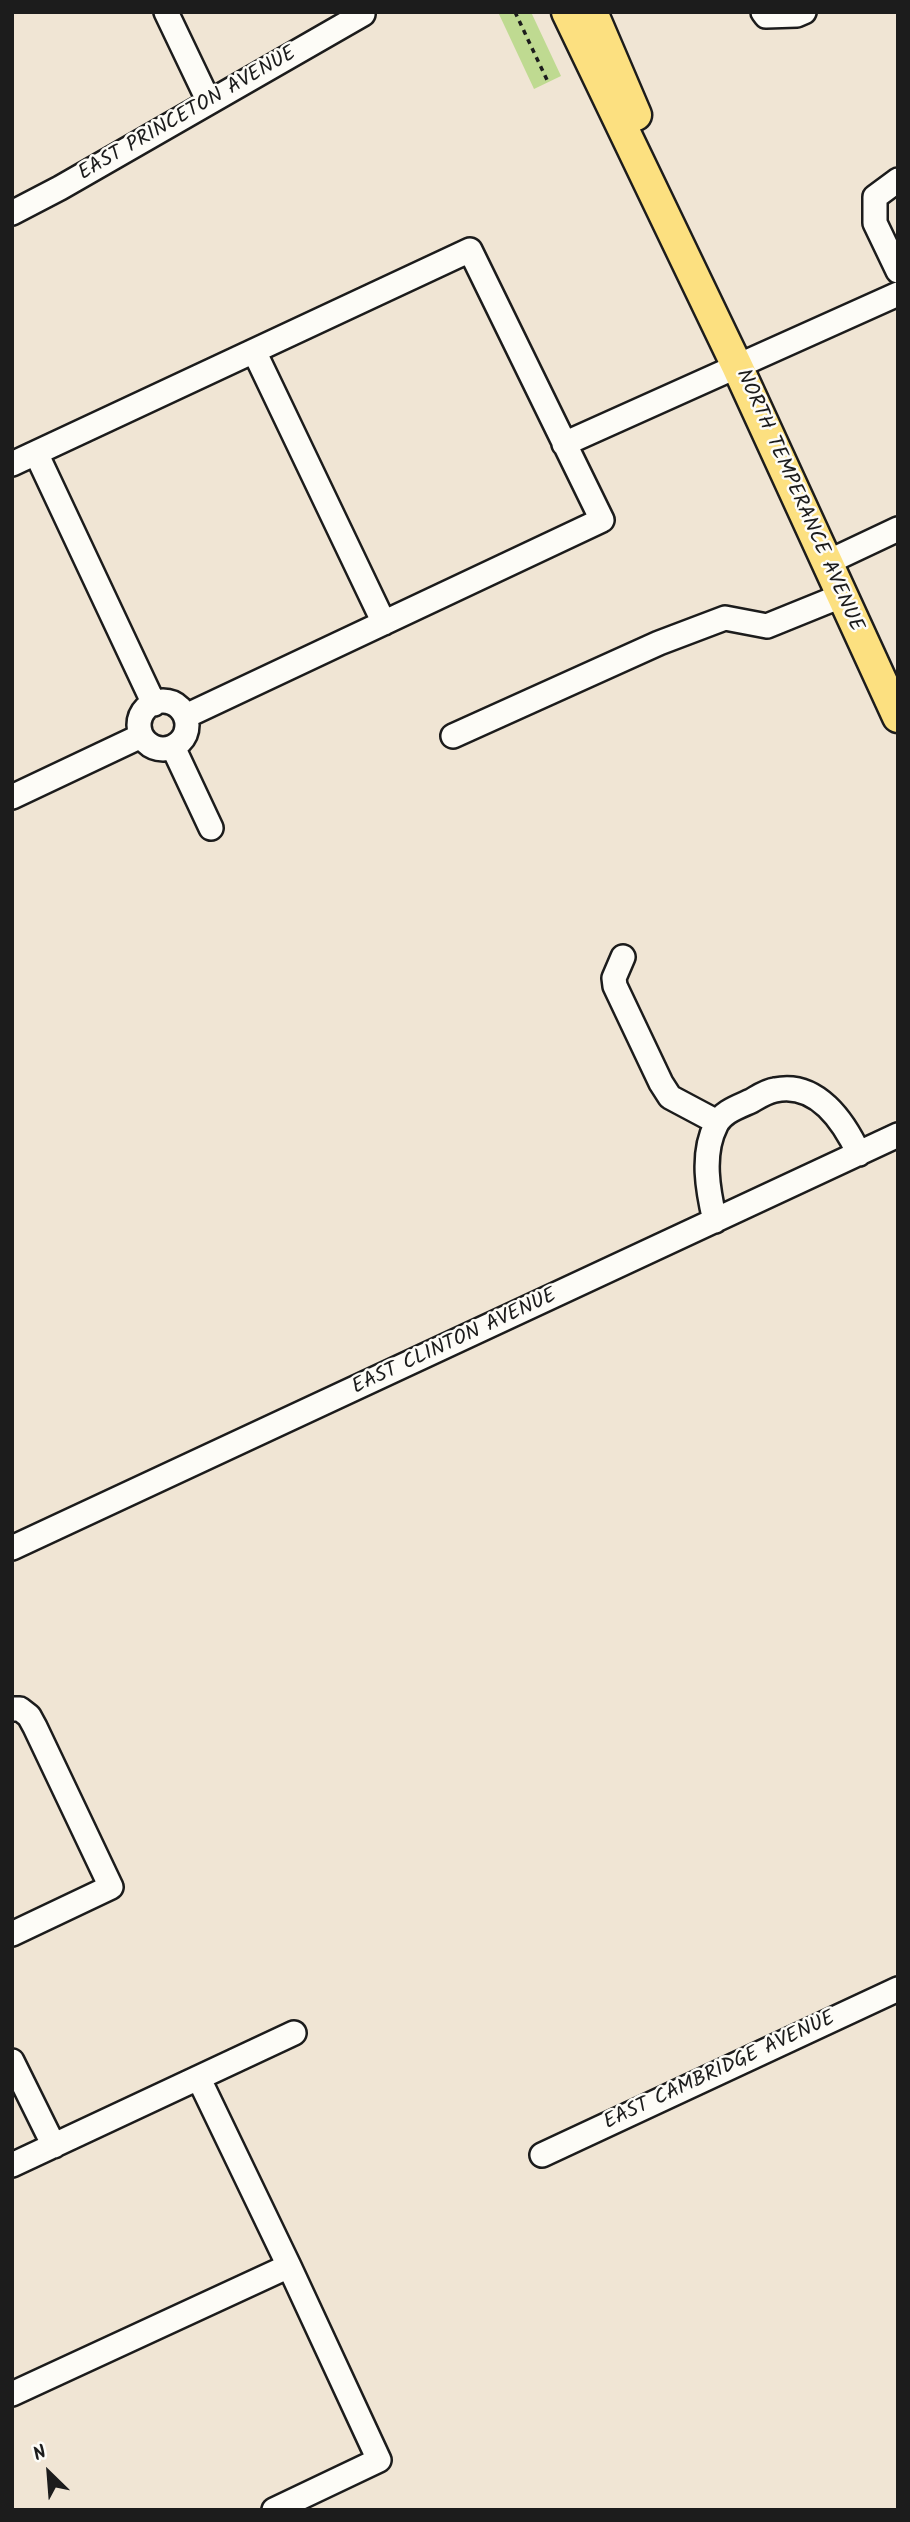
<!DOCTYPE html>
<style>
body{margin:0}
#map{position:relative;width:910px;height:2522px;overflow:hidden;background:#f0e5d4;font-family:Kalam,sans-serif}
canvas{display:block}
.frame{position:absolute;inset:0;border:14px solid #1c1c1c;pointer-events:none}
.north{position:absolute;left:14px;top:2438px;width:70px;height:70px;-webkit-text-stroke:5px #fdfcf7;paint-order:stroke;rotate:335deg;font-size:19px;font-weight:700;line-height:28px;text-align:center;color:#1c1c1c}
.north::after{content:'';display:block;margin:auto;width:24px;height:32px;background:#1c1c1c;clip-path:polygon(50% 0,100% 100%,50% 72%,0 100%)}
</style>
<div id="map">
<canvas width="910" height="2522"></canvas>
<div class="frame"></div>
<div class="north">N</div>
</div>
<script>
const c = document.querySelector('canvas').getContext('2d');
c.lineJoin = 'round';
function fill(path, color) {
  c.fillStyle = color;
  c.fill(path, 'evenodd');
}
function trace(path, color, width, dash) {
  c.strokeStyle = color;
  c.lineWidth = width;
  c.lineCap = dash ? 'butt' : 'round';
  c.setLineDash(dash || []);
  c.stroke(path);
}
function label(font, color, halo, rows, align = 'center') {
  c.font = font + ' Kalam,sans-serif';
  c.lineWidth = 5;
  c.setLineDash([]);
  c.textBaseline = 'middle';
  c.strokeStyle = halo;
  c.fillStyle = color;
  for (const [text, x, y, turn = 0] of rows) {
    c.save();
    c.translate(x, y);
    c.rotate((+turn || 0) * Math.PI / 180);
    c.textAlign = isNaN(turn) ? turn : align;
    if (halo) c.strokeText(text, 0, 0);
    c.fillText(text, 0, 0);
    c.restore();
  }
}
const green = new Path2D(`
 M498,12h33l30,64 -27,13z`);
const path = new Path2D(`
 M515,12l32,68`);
const minor = new Path2D(`
 M166,12l43,90
 M763,12l3,4 31,-1 7,-3
 M898,180l-23,17v26l23,48
 M12,213l48,-25 303,-174
 M254,351l130,272
 M564,444l334,-150
 M36,453l118,251
 M12,464l458,-214 132,270 -416,196
 M826,563l72,-34
 M139 725a24 24 0 1 1 48 0a24 24 0 1 1-48 0Z
 M453,736l206,-93 66,-25 42,8 74,-30
 M173,747l38,81
 M12,797l129,-61
 M623,957l-9,21 1,8 46,97 9,14 47,25
 M715,1221c-7,-30 -14,-67 1,-96 6,-13 22,-18 35,-24 7,-4 16,-10 24,-11 42,-9 69,32 84,64
 M12,1548l886,-413
 M12,1709h8l9,7 6,11 76,160 -99,47
 M12,2061l42,85
 M199,2079l90,187 90,194 -105,50
 M542,2155l356,-166
 M12,2165l282,-132
 M12,2394l277,-128`);
const major = new Path2D(`
 M567,12l170,354 161,351
 M592,12l44,103`);
const streetNames = [
 ["EAST PRINCETON AVENUE",188,115,-30],
 ["NORTH TEMPERANCE AVENUE",798,501,66],
 ["EAST CLINTON AVENUE",455,1343,-25],
 ["EAST CAMBRIDGE AVENUE",720,2072,-25]
];
fill(green, '#bfda91');
trace(minor, '#1c1c1c', 28);
trace(major, '#1c1c1c', 35);
trace(path, '#1c1c1c', 3.5, [5, 5]);
trace(minor, '#fdfcf7', 23);
trace(major, '#fce080', 30);
label('21px', '#1c1c1c', '#fdfcf7', streetNames);
</script>
